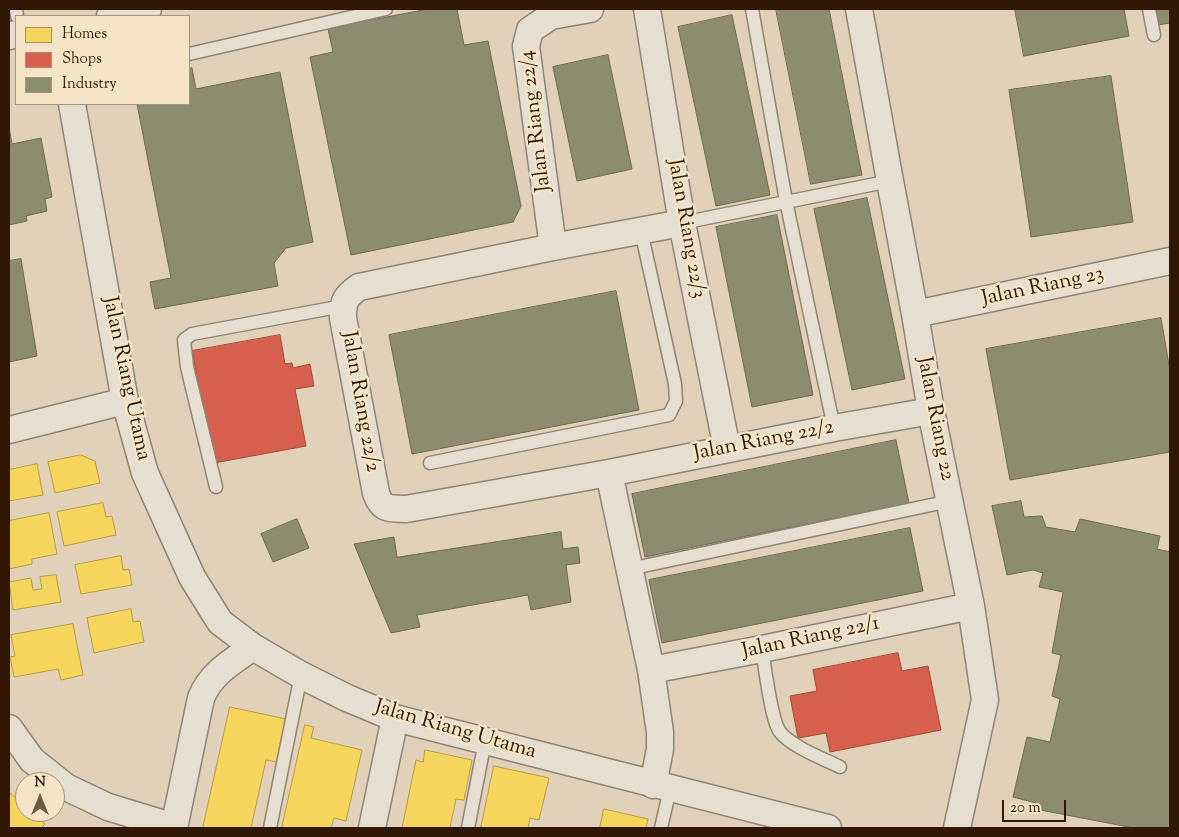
<!DOCTYPE html>
<style>
body{margin:0}
#map{position:relative;width:1179px;height:837px;overflow:hidden;background:#e0d1b8;font-family:"Sorts Mill Goudy",serif}
canvas{display:block}
.frame{position:absolute;inset:0;border:10px solid #301804;pointer-events:none}
.legend{position:absolute;left:15px;top:15px;width:175px;height:90px;box-sizing:border-box;background:#f5e4c6;border:1px solid #a69278;margin:0;padding:6px 9px;list-style:none;font-size:15px;color:#301804}
.legend li{display:flex;align-items:center;gap:10px;height:25px}
.legend b{width:25px;border:1px solid #a69278}
.north{position:absolute;left:15px;top:772px;width:50px;height:50px;box-sizing:border-box;background:#f5e4c6;border:1px solid #a69278;border-radius:50%;rotate:0deg;font-size:14px;font-weight:700;line-height:20px;text-align:center;color:#301804}
.north::after{content:'';display:block;margin:auto;width:18px;height:22px;background:#6e5943;clip-path:polygon(50% 0,100% 100%,50% 72%,0 100%)}
.scale{position:absolute;left:1002px;top:800px;width:64px;height:22px;box-sizing:border-box;border:2px solid #301804;border-top:0;padding-left:6px;font-size:15px;line-height:18px;white-space:nowrap;color:#301804;-webkit-text-stroke:4px #f5e4c6;paint-order:stroke}
</style>
<div id="map">
<canvas width="1179" height="837"></canvas>
<div class="frame"></div>
<ul class="legend">
<li><b style="height:14px;background:#f6d55c"></b>Homes</li>
<li><b style="height:14px;background:#d6604d"></b>Shops</li>
<li><b style="height:14px;background:#8c8c6e"></b>Industry</li>
</ul>
<div class="north">N</div>
<div class="scale">20 m</div>
</div>
<script>
const c = document.querySelector('canvas').getContext('2d');
c.lineJoin = 'round';
function fill(path, color) {
  c.fillStyle = color;
  c.fill(path, 'evenodd');
}
function trace(path, color, width, dash) {
  c.strokeStyle = color;
  c.lineWidth = width;
  c.lineCap = dash ? 'butt' : 'round';
  c.setLineDash(dash || []);
  c.stroke(path);
}
function label(font, color, halo, rows, align = 'center') {
  c.font = font + ' "Sorts Mill Goudy",serif';
  c.lineWidth = 5;
  c.setLineDash([]);
  c.textBaseline = 'middle';
  c.strokeStyle = halo;
  c.fillStyle = color;
  for (const [text, x, y, turn = 0] of rows) {
    c.save();
    c.translate(x, y);
    c.rotate((+turn || 0) * Math.PI / 180);
    c.textAlign = isNaN(turn) ? turn : align;
    if (halo) c.strokeText(text, 0, 0);
    c.fillText(text, 0, 0);
    c.restore();
  }
}
const homes = new Path2D(`
 M81,455l14,6 5,22 -45,10 -7,-31z
 M37,464l6,31 -34,6v-31z
 M103,503l3,14 6,-1 4,19 -52,11 -7,-34z
 M49,513l8,41 -25,5v5l-23,5v-48z
 M121,556l2,14 6,-1 3,16 -51,9 -6,-29z
 M56,575l5,27 -48,8 -4,-28 22,-4 2,12 9,-1 -2,-12z
 M131,609l2,13 7,-1 4,21 -50,11 -7,-35z
 M73,624l10,51 -22,5 -3,-11 -44,8 -4,-20 5,-1 -4,-21z
 M230,707l56,12 -9,43 -11,-2 -15,68h-48z
 M305,725l9,2 -3,11 51,12 -16,71 -12,-3 -3,10h-49z
 M425,750l47,10 -8,40 -8,-1 -6,29h-48l14,-68 7,2z
 M494,766l55,12 -10,42 -9,-2 -2,10h-47z
 M9,792l16,14v6h6l14,12 -4,4h-32z
 M604,809l44,10 -2,9h-46z`);
const shops = new Path2D(`
 M280,335l5,29 7,-1 1,5 17,-4 4,22 -19,3 11,57 -92,17 -22,-112z
 M898,653l4,18 26,-5 13,64 -111,22 -4,-19 -28,5 -8,-42 27,-5 -4,-21z`);
const industry = new Path2D(`
 M428,9h29l7,36 24,-4 33,165 -8,16 -162,33 -41,-198 23,-5 -5,-23z
 M776,9h53l33,166 -51,9z
 M1015,9h109l5,27 -105,20z
 M1154,9h16v14l-12,2z
 M732,15l38,180 -54,11 -38,-179z
 M608,55l24,114 -55,12 -24,-114z
 M192,68l4,21 84,-17 33,170 -27,6 -12,15 4,23 -123,23 -5,-27 21,-4 -34,-174h52v-35z
 M1111,76l22,146 -102,15 -22,-147z
 M9,127l3,17 29,-6 11,59 -7,2 2,12 -21,5 1,5 -18,4z
 M867,198l38,181 -53,11 -38,-181z
 M777,215l36,180 -61,12 -36,-180z
 M21,259l16,97 -28,6v-101z
 M616,291l23,119 -227,44 -23,-119z
 M1161,318l9,53v81l-160,28 -24,-131z
 M896,440l13,63 -264,54 -13,-63z
 M1021,501l3,16 18,-1 4,11 29,5 5,-13 80,17 -3,13 13,3v276h-36l-99,-19 1,-6 -23,-6 14,-60 23,5 10,-43 -8,-3 9,-41 -9,-2 11,-61 -24,-5 4,-14 -10,-3 -26,5 -15,-69z
 M297,519l12,29 -36,14 -12,-28z
 M910,528l13,63 -261,52 -13,-63z
 M561,532l2,17 15,-2 2,16 -14,2 5,37 -40,8 -3,-15 -111,20 3,12 -29,6 -37,-89 40,-7 3,20z`);
const lane = new Path2D(`
 M16,9l1,7
 M752,9l34,192 48,227
 M1149,9l5,26
 M189,54l197,-45
 M682,223l208,-42
 M430,463l239,-48 7,-14 -1,-17 -34,-153
 M216,487l-29,-120 -3,-27 8,-6 151,-28
 M629,569l321,-68
 M762,649c3,18 9,71 18,83 12,15 44,27 60,35
 M270,828l31,-153
 M468,828l17,-87
 M661,828l9,-39`);
const street = new Path2D(`
 M647,9l35,214 45,226
 M859,9l31,172 25,133 16,97 40,195 14,94 -28,128
 M110,16l38,-7
 M9,36l7,-2
 M72,104l53,297 20,72 47,104 28,45 33,25 48,28 46,23 48,20 433,110
 M682,223l-129,24 -194,40c-14,10 -16,14 -16,31l33,175c6,18 14,15 30,16l203,-36 225,-45 97,-17
 M553,247l-27,-201 4,-16 21,-14 39,-7
 M915,314l255,-53
 M9,430l116,-29
 M609,473l42,197 9,62v17l-7,36
 M651,670l111,-21 209,-43
 M9,728l23,32 34,27 42,20 66,20
 M174,828l27,-130c10,-25 31,-36 52,-51
 M372,828l23,-110`);
const streetNames = [
 ["Jalan Riang 22/4",537,121,-97],
 ["Jalan Riang 22/3",685,229,80],
 ["Jalan Riang 23",1043,288,-12],
 ["Jalan Riang Utama",125,379,78],
 ["Jalan Riang 22/2",359,402,80],
 ["Jalan Riang 22",934,419,79],
 ["Jalan Riang 22/2",764,442,-11],
 ["Jalan Riang 22/1",811,639,-12],
 ["Jalan Riang Utama",455,731,16]
];
fill(homes, '#f6d55c');
trace(homes, '#bb9c42', 1);
fill(shops, '#d6604d');
trace(shops, '#a44a37', 1);
fill(industry, '#8c8c6e');
trace(industry, '#70694e', 1);
trace(lane, '#908575', 15);
trace(street, '#908575', 29);
trace(lane, '#e5ded1', 12);
trace(street, '#e5ded1', 26);
label('21px', '#301804', '#f5e4c6', streetNames);
</script>
